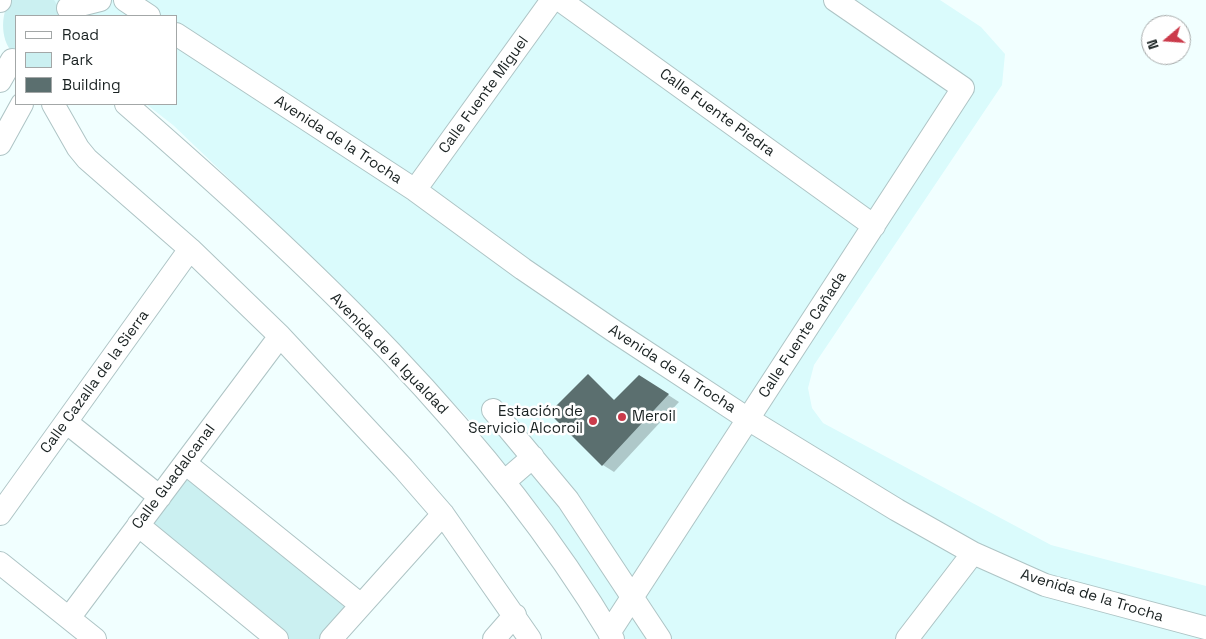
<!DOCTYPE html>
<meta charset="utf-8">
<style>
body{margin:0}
#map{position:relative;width:1206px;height:639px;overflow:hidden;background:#f1ffff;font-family:"Space Grotesk",sans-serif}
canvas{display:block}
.legend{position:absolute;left:15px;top:15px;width:162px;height:90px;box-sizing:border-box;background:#fff;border:1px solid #a3a7a7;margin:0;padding:6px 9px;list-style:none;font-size:15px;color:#1a2222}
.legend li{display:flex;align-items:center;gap:10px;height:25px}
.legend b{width:25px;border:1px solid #a3a7a7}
.north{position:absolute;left:1141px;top:15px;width:50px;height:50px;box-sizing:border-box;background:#fff;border:1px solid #a3a7a7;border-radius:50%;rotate:252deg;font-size:14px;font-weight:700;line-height:20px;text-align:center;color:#1a2222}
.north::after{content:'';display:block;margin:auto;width:18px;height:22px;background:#cb3b4b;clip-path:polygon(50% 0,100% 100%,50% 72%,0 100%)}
</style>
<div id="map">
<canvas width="1206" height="639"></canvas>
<ul class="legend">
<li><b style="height:6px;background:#fff"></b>Road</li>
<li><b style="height:14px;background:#cbf0f1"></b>Park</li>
<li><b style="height:14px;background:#5b6f6f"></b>Building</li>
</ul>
<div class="north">N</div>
</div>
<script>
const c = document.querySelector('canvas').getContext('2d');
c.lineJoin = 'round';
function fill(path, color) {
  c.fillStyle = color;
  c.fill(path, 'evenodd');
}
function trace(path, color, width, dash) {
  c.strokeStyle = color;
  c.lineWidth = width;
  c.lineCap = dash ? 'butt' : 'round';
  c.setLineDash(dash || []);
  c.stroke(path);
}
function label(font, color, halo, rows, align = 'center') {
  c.font = font + ' "Space Grotesk",sans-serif';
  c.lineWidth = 5;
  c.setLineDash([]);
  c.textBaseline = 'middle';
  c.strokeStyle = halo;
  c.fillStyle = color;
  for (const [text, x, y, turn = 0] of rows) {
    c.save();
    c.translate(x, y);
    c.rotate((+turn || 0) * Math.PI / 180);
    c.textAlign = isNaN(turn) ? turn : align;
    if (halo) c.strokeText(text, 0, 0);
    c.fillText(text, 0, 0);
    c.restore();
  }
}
const built = new Path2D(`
 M45,0h895l41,27 24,27 -3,31 -188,280 -6,23 4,20 11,15 228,122 155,41v53h-581l-77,-120 -81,-102 -147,-151 -147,-141 -27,-21h30v-88h-117z`);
const green = new Path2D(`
 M10,0h44l10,16h-48v39c-16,-11 -16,-40 -6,-55z
 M187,473l164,133 -29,33h-34l-141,-114z`);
const shadow = new Path2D(`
 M650,383l29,19 -65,70 -11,-7 -27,-26 39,-38z`);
const building = new Path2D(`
 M588,374l26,26 25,-25 30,19 -67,72 -53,-53z`);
const minor = new Path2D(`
 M125,0l24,16
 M560,0l314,226
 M0,1v-1
 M68,8l32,-8
 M176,34l239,156 108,79 91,62 134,88 149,91 76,43 72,32 161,43
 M0,81l12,-21
 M53,104l25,44 9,11 103,90 90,87 123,132 40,46 87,125
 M126,104c181,158 363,326 487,535
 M0,144l22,-40
 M415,190l137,-190
 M493,410l75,90 92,139
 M66,422l94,75
 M185,463l176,142
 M504,482l29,-25
 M0,514l190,-265
 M138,525l139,114
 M0,563l95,76
 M69,618l211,-282
 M609,633l354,-545 -128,-88
 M331,639l112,-125
 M494,639l21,-24
 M907,639l66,-86`);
const markers = [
 [622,417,5,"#cb3b4b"],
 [593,421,5,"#cb3b4b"]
];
const streetNames = [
 ["Calle Fuente Miguel",484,95,-54],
 ["Calle Fuente Piedra",717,113,36],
 ["Avenida de la Trocha",338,140,33],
 ["Calle Fuente Cañada",803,335,-57],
 ["Avenida de la Igualdad",389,354,46],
 ["Avenida de la Trocha",672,369,33],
 ["Calle Cazalla de la Sierra",95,382,-54],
 ["Calle Guadalcanal",174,477,-53],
 ["Avenida de la Trocha",1092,596,17]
];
const poiNames = [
 ["Estación de",583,412],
 ["Servicio Alcoroil",583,429],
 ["Meroil",632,417,"left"]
];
fill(built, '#dafbfc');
fill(green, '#cbf0f1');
fill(shadow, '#0003');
fill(building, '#5b6f6f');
trace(minor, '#aec4c5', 24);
trace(minor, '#fff', 22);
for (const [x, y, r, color] of markers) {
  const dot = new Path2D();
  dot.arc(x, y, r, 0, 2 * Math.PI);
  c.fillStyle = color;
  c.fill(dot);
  trace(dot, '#fff', 2);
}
label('15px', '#1a2222', '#fff', streetNames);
label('15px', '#1a2222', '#fff', poiNames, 'right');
</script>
